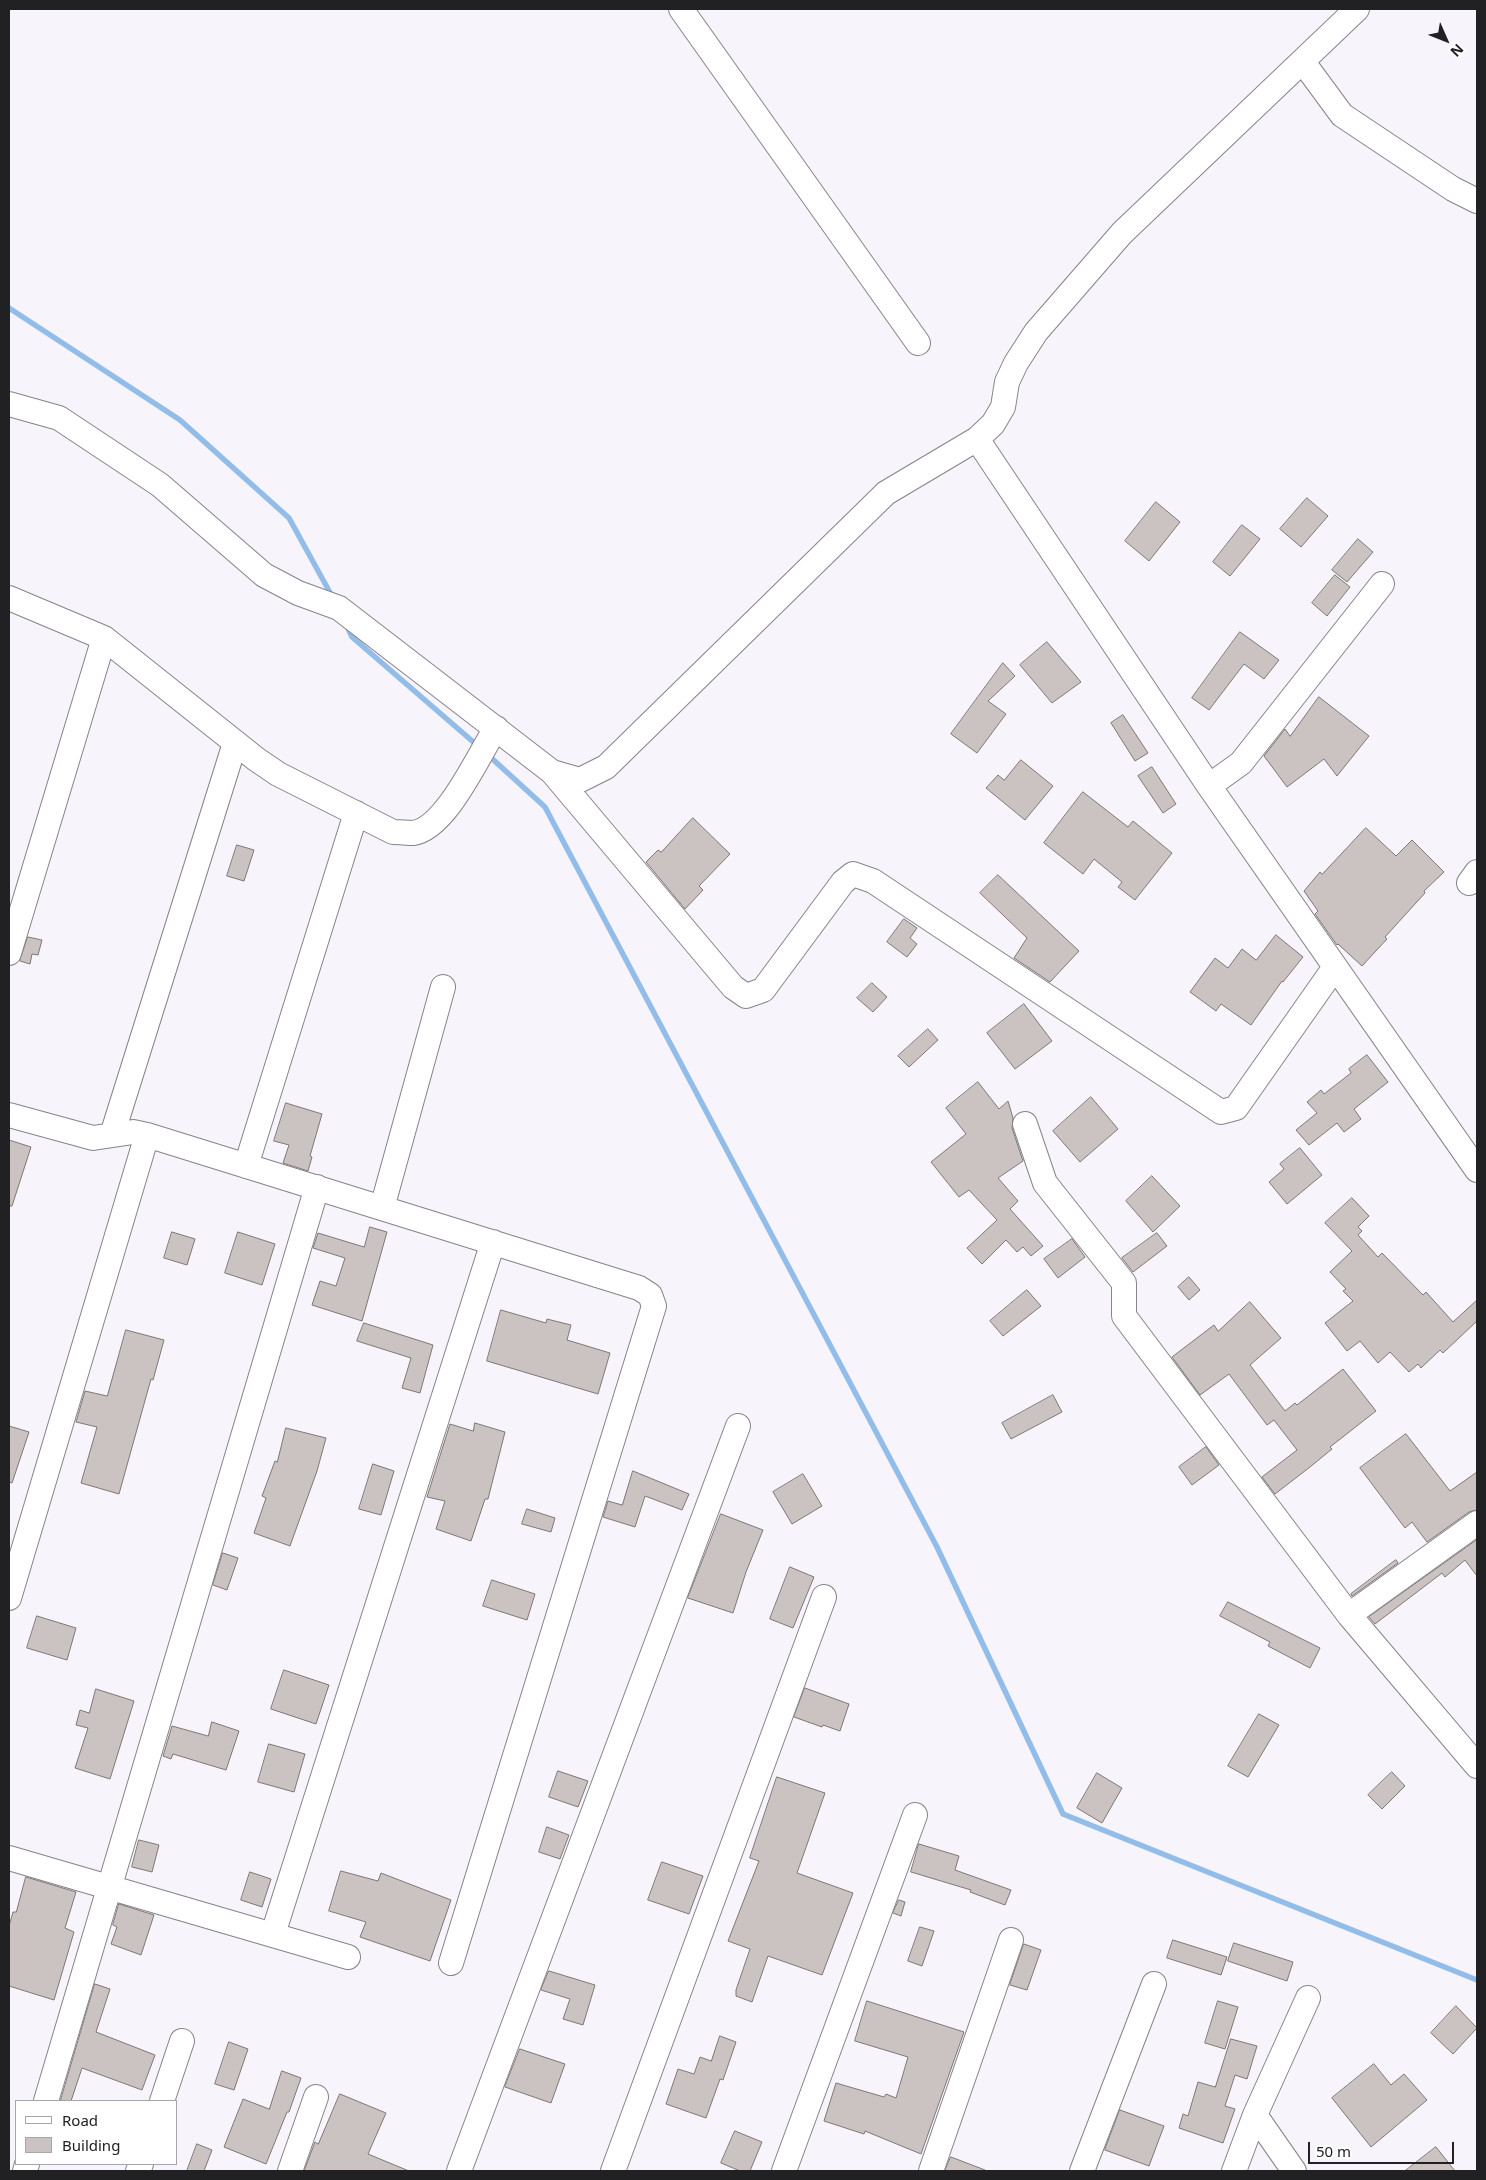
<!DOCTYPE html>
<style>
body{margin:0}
#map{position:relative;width:1486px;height:2180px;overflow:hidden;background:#f7f4fb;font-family:"Noto Sans",sans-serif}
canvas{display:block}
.frame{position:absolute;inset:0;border:10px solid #212022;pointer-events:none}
.legend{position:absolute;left:15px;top:2100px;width:162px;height:65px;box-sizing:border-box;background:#fff;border:1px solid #a6a6a7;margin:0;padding:6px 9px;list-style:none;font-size:15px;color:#212022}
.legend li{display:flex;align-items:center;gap:10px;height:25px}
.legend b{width:25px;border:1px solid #a6a6a7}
.north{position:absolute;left:1421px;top:15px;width:50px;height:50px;-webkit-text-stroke:4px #fff;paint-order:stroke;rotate:134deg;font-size:14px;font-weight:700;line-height:20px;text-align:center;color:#212022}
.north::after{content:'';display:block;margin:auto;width:18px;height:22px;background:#212022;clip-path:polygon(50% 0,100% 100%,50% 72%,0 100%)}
.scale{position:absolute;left:1308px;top:2142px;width:146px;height:22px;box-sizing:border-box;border:2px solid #212022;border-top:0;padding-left:6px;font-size:15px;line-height:18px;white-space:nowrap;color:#212022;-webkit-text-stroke:4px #fff;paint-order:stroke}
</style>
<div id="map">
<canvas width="1486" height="2180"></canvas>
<div class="frame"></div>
<ul class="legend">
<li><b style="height:6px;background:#fff"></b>Road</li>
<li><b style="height:14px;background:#cbc3c1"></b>Building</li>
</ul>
<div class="north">N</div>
<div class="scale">50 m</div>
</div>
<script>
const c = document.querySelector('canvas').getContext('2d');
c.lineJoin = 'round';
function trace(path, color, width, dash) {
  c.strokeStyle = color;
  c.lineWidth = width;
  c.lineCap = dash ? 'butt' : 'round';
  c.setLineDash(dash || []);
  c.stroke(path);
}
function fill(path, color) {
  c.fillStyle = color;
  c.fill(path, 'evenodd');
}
const stream = new Path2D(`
 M9,308l171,112 109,98 44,80
 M346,624l6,13 126,109
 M487,754l58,53 392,740 126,267 414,166`);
const building = new Path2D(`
 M1307,498l21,18 -27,31 -21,-18z
 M1156,502l24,20 -31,39 -24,-20z
 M1242,525l18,14 -30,37 -17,-14z
 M1358,539l15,13 -26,30 -15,-12z
 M1335,575l15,12 -23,29 -15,-13z
 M1240,632l39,28 -15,19 -20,-15 -35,46 -17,-12z
 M1047,642l34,40 -29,21 -32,-38z
 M1003,663l12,13 -27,25 18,13 -29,39 -26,-19z
 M1319,697l50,39 -32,40 -13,-17 -37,28 -23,-31 21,-27 5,7z
 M1123,715l25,38 -13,8 -24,-38z
 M1021,760l32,26 -28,34 -39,-32 12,-13 6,5z
 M1152,767l24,37 -13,9 -25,-37z
 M1083,792l45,35 5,-6 39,32 -37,47 -17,-13 4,-5 -28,-23 -11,15 -39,-31z
 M693,818l37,36 -31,32 4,4 -18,19 -39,-47 12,-12 3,2z
 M1366,828l30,28 16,-16 32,32 -20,19 1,2 -40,44 2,2 -25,27 -24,-22 -1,1 -22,-31 3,-3 -14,-20 16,-19 2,2z
 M237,845l17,5 -10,31 -17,-5z
 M998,875l81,76 -29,31 -36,-24 13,-20 -47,-45z
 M904,919l13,9 -7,10 7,6 -10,13 -20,-15z
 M1276,935l27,22 -20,25 -1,-1 -31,44 -30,-21 -5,7 -26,-19 25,-34 13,10 14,-19 14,11z
 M28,937l14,3 -4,15 -6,-1 -2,10 -10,-3z
 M872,983l15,14 -14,15 -16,-14z
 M1024,1004l28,37 -37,28 -28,-36z
 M928,1029l10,11 -29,27 -11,-11z
 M1367,1055l21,27 -34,27 7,10 -17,13 -7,-9 -28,22 -13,-15 21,-17 -10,-11 14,-12 3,4 27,-21 -2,-4z
 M978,1082l21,27 9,-8 5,17 -1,10 11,33 -25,17 20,23 -8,8 33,37 -12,10 -8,-9 -6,5 -11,-12 -24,24 -15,-16 30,-28 -28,-30 -10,7 -28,-35 35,-28 -20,-26z
 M1091,1097l27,32 -38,33 -27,-31z
 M286,1103l36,11 -12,42 2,1 -4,14 -25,-8 6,-18 -15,-4z
 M9,1140l22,7 -19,59h-3z
 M1300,1148l22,27 -35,29 -18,-22 15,-13 -4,-5z
 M1152,1176l28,30 -27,26 -27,-31z
 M1352,1198l17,18 -11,11 4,4 -4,4 20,22 4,-4 41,42 3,-3 27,30 24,-22v21l-34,32 -3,-3 -19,18 -3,-4 -9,8 -19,-20 -12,11 -18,-22 -13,10 -22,-28 28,-22 -10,-10 3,-2 -16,-17 22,-21 -27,-28z
 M370,1227l17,5 -25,89 -50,-16 8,-24 16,5 9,-28 -32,-10 5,-15 46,14z
 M172,1232l23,7 -8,26 -23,-7z
 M238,1232l37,12 -13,41 -37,-12z
 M1157,1233l10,13 -34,26 -11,-14z
 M1072,1239l13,18 -27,21 -14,-19z
 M1189,1277l11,13 -11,10 -11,-13z
 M1027,1290l14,16 -38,30 -13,-15z
 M1250,1302l31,36 -31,27 35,46 10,-8 2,2 46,-36 33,42 -46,36 2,2 -22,18 -35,27 -13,-17 35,-27 -23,-30 -7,5 -38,-51 -29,21 -28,-38 42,-32 4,6z
 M501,1310l45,13 1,-4 24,6 -4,15 43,13 -12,41 -111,-33z
 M364,1323l69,22 -13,48 -18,-5 9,-30 -54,-17z
 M126,1330l38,10 -11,40 -2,-1 -32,115 -38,-11 16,-56 -21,-5 9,-31 22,5z
 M1053,1395l9,17 -51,27 -9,-16z
 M475,1423l30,9 -17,67h-3l-14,42 -35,-12 9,-28 -18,-4 23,-73 23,7z
 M9,1426l20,6 -17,51 -3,-1z
 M286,1428l40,10 -9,33 -27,75 -36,-13 12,-35 -4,-2 13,-35 2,1z
 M1406,1434l44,57 27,-19v38l-8,2 -42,30 -15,-20 -7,6 -45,-60z
 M1206,1447l13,18 -27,20 -13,-18z
 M373,1464l21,7 -13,44 -22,-6z
 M633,1471l56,23 -7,16 -37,-14 -10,31 -32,-10 5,-16 14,4z
 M803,1474l19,32 -30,18 -19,-32z
 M527,1509l28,9 -4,14 -29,-8z
 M721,1514l42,16 -17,42 -13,41 -45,-15z
 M1477,1540v36l-12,-16 -20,17 -3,-4 -67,51 -6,-7z
 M223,1553l15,5 -11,32 -14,-5z
 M1396,1560l2,3 -46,33 -1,-2z
 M790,1567l24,10 -21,51 -23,-9z
 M492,1580l43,14 -8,26 -44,-14z
 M1228,1602l92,46 -10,20 -42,-22 2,-4 -50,-26z
 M37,1616l39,12 -9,32 -40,-12z
 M284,1670l45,15 -13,39 -45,-15z
 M805,1688l44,16 -9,27 -17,-6 -1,2 -28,-10z
 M96,1689l38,12 -24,78 -35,-11 13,-40 -12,-3 4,-15 9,3z
 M1259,1714l20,11 -31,52 -20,-11z
 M212,1722l27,9 -13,39 -53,-16 -2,5 -8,-3 9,-30 36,10z
 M269,1744l36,10 -11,38 -36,-10z
 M558,1771l30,10 -10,26 -29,-10z
 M1392,1772l13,14 -23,23 -14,-14z
 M1097,1773l25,15 -20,35 -25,-15z
 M777,1777l48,16 -28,80 56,20 -31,82 -54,-19 -16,46 -16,-6v-6l14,-41 -22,-8 31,-80 -9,-3z
 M547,1827l22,8 -9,24 -21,-7z
 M139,1840l20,5 -7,27 -20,-5z
 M919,1844l40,12 -4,14 56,20 -6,15 -35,-13 1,-2 -60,-18z
 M662,1862l41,14 -14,38 -41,-14z
 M341,1871l37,10 3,-8 70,27 -21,61 -70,-24 6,-15 -37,-11z
 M250,1872l21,7 -9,28 -21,-7z
 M26,1877l50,15 -11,36 9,4 -20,68 -45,-14v-60l4,-14h3z
 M899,1900l6,2 -4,14 -8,-3z
 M119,1904l35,11 -13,40 -30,-11 6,-17 -4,-2z
 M920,1927l14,4 -12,35 -14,-5z
 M1173,1940l54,17 -6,18 -54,-17z
 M1234,1943l59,19 -6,19 -59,-20z
 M1024,1944l17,6 -14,40 -17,-5z
 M549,1971l46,14 -12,40 -20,-6 7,-20 -29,-9z
 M95,1984l15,5 -14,43 59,23 -13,35 -60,-22 -11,33h-6l-4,-1z
 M867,2001l97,31 -43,122 -56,-23 -1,3 -40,-13 12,-38 48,14 2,-3 10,4 12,-41 -53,-16z
 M1218,2001l20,6 -13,42 -20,-6z
 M1456,2006l21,22 -24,26 -22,-21z
 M720,2036l16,6 -13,38 -3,-1 -14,39 -40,-14 12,-35 16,5 6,-17 11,4z
 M1231,2039l26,7 -10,33 -12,-4 -10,31 10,3 -12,34 -44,-15 4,-14 5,2 10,-34 17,5z
 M229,2042l19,7 -14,41 -19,-6z
 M520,2049l45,15 -14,39 -46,-16z
 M1374,2064l17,21 13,-11 23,26 -56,47 -39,-49z
 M282,2071l19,7 -12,34h-2l-21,52 -42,-17 19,-48 26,10z
 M340,2094l46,19 -18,41 41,17h-105l11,-29 3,2z
 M1120,2110l44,16 -15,40 -44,-16z
 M735,2131l27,11 -12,29h-10l-19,-8z
 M197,2144l15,6 -8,21h-17z
 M1436,2147l19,24h-50z
 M951,2157l34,13v1h-40z`);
const minor = new Path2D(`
 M681,9l237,334
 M1303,62l39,53 111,74 24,12
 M9,404l50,14 101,67 104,90 34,18 41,15 213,164 28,8 26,-13 280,-274 91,-54 16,-15 10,-17 4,-25 9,-19 20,-31 86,-99 235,-224
 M977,439l232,347 268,384
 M9,598l95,40 152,121 22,15 115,58c7,0 14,1 20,1 33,-4 66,-79 83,-105
 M552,772l181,215 13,9 17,-6 80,-108 10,-8 20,7 348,231 15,-4 99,-141
 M1209,786l32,-23 141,-179
 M1469,883l8,-11
 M9,953l95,-315
 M9,1115l84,23 40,-6 14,3 492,153 11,7 4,11 -203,657
 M1025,1124l20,59 79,100v33l225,299 128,151
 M112,1135l123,-392
 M246,1166l110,-353
 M382,1208l61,-221
 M9,1598l138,-463
 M1349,1615l128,-92
 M9,1858l339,99
 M273,1934l220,-692
 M46,2101l271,-914
 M162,2101l20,-60
 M1255,2115l39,56
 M25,2171l2,-7
 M138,2171l3,-7
 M290,2171l26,-74
 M459,2171l279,-745
 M613,2171l211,-574
 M784,2171l131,-356
 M931,2171l80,-231
 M1082,2171l72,-187
 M1234,2171l21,-56 53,-117`);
trace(stream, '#92bde9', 5.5);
fill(building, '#cbc3c1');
trace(building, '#7f7776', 1);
trace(minor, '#86838a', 26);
trace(minor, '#fff', 24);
</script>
